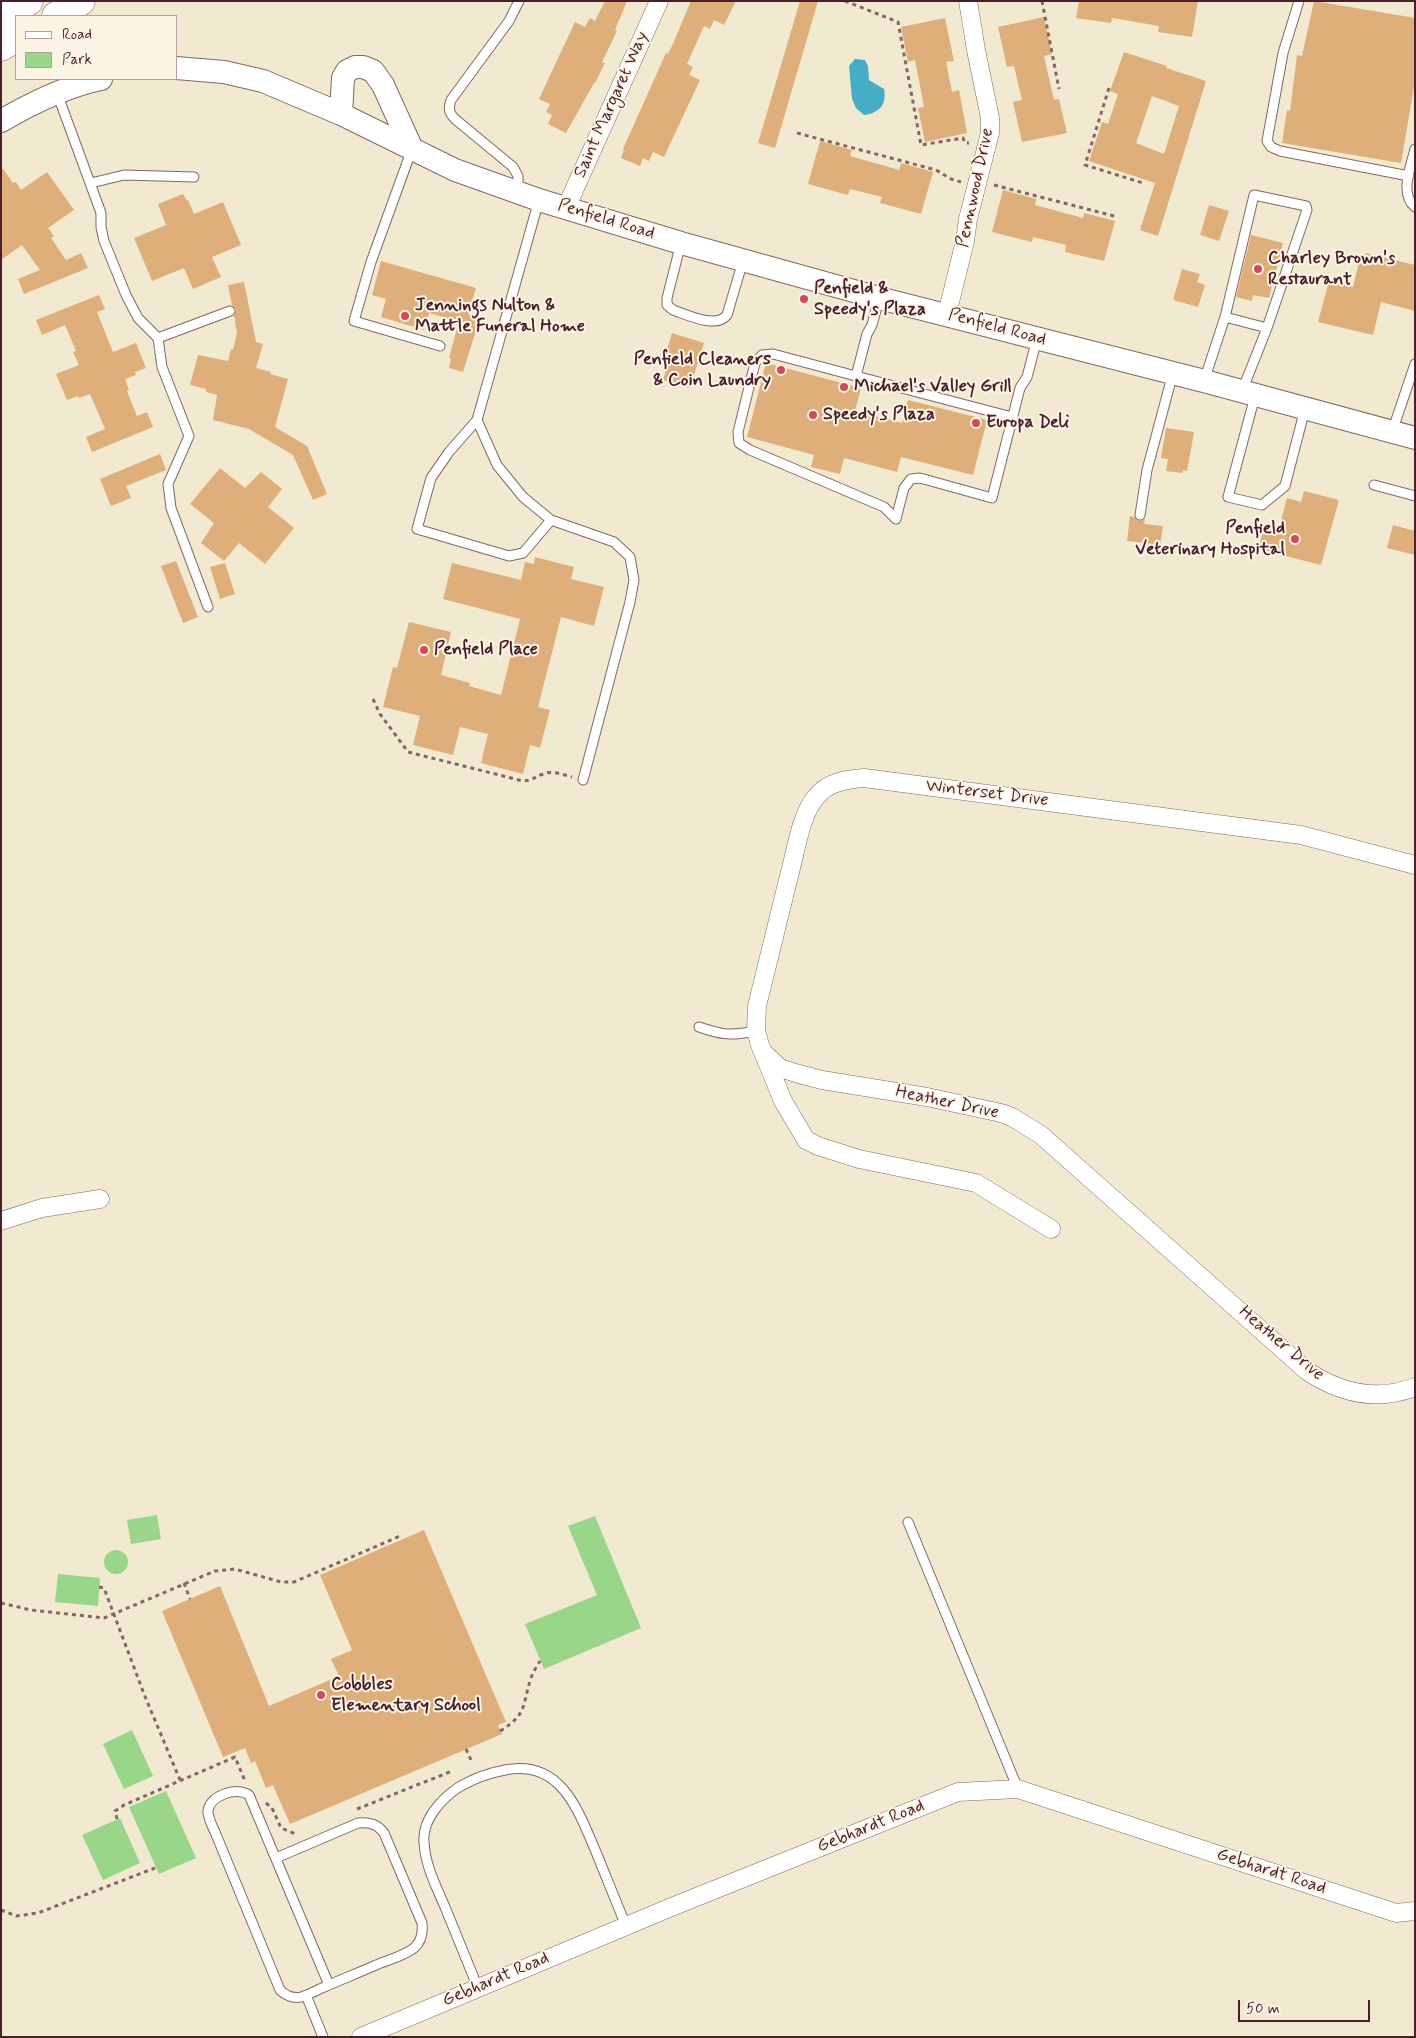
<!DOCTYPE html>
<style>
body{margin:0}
#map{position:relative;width:1416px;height:2038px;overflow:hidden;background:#f2ead0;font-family:Mynerve,sans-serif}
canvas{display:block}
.frame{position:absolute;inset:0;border:2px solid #4a1f2b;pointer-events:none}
.legend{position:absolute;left:15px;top:15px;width:162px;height:65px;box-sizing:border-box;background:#fcf5e5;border:1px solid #b59f9b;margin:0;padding:6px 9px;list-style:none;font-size:15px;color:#4a1f2b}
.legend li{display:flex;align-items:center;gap:10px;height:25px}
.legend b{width:25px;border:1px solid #b59f9b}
.scale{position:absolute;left:1238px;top:2000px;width:132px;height:22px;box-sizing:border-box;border:2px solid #4a1f2b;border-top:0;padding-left:6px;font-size:15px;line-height:18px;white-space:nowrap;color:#4a1f2b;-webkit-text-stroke:4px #fcf5e5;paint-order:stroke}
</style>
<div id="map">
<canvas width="1416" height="2038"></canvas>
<div class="frame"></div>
<ul class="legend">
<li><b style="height:6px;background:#fff"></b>Road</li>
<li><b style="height:14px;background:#9ad68a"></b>Park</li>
</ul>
<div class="scale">50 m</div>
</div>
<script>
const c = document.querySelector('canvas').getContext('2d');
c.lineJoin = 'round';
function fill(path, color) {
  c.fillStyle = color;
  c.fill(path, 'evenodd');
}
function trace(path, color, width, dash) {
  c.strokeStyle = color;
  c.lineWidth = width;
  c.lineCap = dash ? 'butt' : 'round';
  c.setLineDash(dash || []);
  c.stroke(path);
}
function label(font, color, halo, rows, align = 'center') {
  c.font = font + ' Mynerve,sans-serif';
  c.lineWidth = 4;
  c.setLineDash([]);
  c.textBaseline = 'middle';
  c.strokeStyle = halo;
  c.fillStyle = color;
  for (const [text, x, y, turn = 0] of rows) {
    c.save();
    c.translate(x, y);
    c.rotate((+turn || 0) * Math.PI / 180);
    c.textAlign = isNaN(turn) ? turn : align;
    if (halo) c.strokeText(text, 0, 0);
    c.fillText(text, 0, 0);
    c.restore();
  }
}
const green = new Path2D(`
 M157,1515l4,24 -30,5 -4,-24z
 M595,1516l46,112 -97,41 -19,-45 72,-29 -29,-69z
 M104 1562a12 12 0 1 1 24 0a12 12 0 1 1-24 0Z
 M58,1574l42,4 -2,28 -43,-4z
 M132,1730l21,46 -29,13 -21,-45z
 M166,1791l30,67 -37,16 -30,-67z
 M120,1818l20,45 -37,17 -21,-45z`);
const water = new Path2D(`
 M855,59l10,1 3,6 1,14 15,9c3,15 -4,24 -20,26l-8,-7 -4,-9 -3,-33z`);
const building = new Path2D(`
 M605,1h22l-12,29 2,1 -15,31 3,1 -10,20h-1l-28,50 -18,-9 4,-9 -6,-3 4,-8 -11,-5 36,-77 10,5 5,-9 5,3z
 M691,1h45l-12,24 -10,-5 -4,9 -6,-3 -13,29 -4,9 6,3 -4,8 11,5 -36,77 -11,-5 -4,9 -6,-3 -3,8 -19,-8 3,-8 -1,-1 43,-96 2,1 4,-8z
 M800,1h18l-43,147 -17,-5z
 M1079,1h119l-6,36 -34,-5 1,-6 -47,-8 -1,5 -35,-5z
 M1314,1l101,17v63l-14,82 -119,-20 5,-33 3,1 7,-56 5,1z
 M1044,17l8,37 -8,2 10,44 5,-1 8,34 -45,9 -9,-40 9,-2 -8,-34 -7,1 -9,-40z
 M945,18l9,43 -8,1 6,30 7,-2 8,43 -42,9 -7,-34 6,-1 -9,-47 -7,2 -7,-35z
 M1124,52l43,14 -1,2 40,13 -48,155 -18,-6 15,-47 -66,-22 13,-39 6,2 10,-30 -8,-3zM1152,96l27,10 -15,48 -28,-11z
 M820,141l32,9 -2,6 49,14 2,-7 32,9 -12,42 -41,-11 2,-6 -32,-8 -2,6 -40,-11z
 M1,166l12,17 3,-1 5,8 26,-18 27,38 -26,18 6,8 -3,2 15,22 15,-7 7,15 -64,26 -6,-15 22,-9 -18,-25 -21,15z
 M1003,190l33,9 -1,6 48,13 1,-5 31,8 -11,40 -39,-9 1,-7 -33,-8 -1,5 -40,-10z
 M183,194l4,7 1,-1 6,14 29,-12 18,43 -29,12 9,20 -28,12 -9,-21 -32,13 -18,-43 32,-13 -8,-21z
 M1209,205l20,6 -10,30 -19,-6z
 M1251,235l32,8 -14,55 -16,-3 -1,6 -16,-4z
 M1366,253l49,12v46l-34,-9 -8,33 -55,-13 11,-41 24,6 6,-25 4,1z
 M381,261l95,27 -8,26 12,4 -17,54 -14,-4 2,-10h-2l10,-37 -30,-8 -5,17 -43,-13 5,-18 -14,-4z
 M1182,269l18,5 -3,8 8,3 -7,22 -25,-7z
 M244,282l12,60 7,2 -7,24 15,4 -1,2 18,5 -13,48 32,19 20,48 -14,6 -20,-45 -44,-26 -36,-9 4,-25 -11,-3v-3l-16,-4 8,-30 30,6 3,-12 2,1 4,-17 -3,-17 2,-7 -4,-4 -4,-20z
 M99,295l6,14 -8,3 16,40 23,-9 10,25 -11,4 1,3 -11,4 4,11 -2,1 10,25 10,-4 6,15 -61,25 -6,-15 19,-8 -15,-35 -11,4 -1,-2 -11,4 -11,-26 23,-9 -6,-13 3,-1 -11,-26 -23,10 -6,-15z
 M672,333l32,10 -14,45 -27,-8 6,-20 -5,-1z
 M766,363l95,25 -6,23 47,12 6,-23 79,20 -14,55 -72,-18 -4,15 -53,-14 -4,16 -29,-7 3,-12 -67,-18z
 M1166,428l28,4 -7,39 -4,-1v3l-17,-2 2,-12 -7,-1z
 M160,454l6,16 -40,16 5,12 -20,8 -11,-27z
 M220,468l25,20 16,-16 21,17 -14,18 26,21 -29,36 -26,-21 -15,18 -23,-18 13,-20 -24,-19z
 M1304,491l35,9 -18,65 -63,-16 7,-24 14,3 8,-30 14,4z
 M1130,516l4,1 5,4 6,-2 -1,5 19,2 -3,19 -33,-4z
 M1393,525l22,6v24l-28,-7z
 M535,557l39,10 -3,12 33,8 -10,39 -33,-9 -23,90 12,3 -10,38 -10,-3 -7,29 -42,-11 7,-29 -28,-7 -7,28 -40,-10 7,-29 -37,-9 10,-40 4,1 12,-46 42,10 -10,43 29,8 -1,3 32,9 19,-76 -77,-20 9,-36 69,17 4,-18 9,2z
 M176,561l22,56 -15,6 -22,-57z
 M225,563l10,31 -15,5 -10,-32z
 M424,1530l82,192 -8,3 4,9 -212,90 -17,-39 -7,3 -11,-27 -4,2 -6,-15 -22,9 -61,-146 58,-25 49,120 70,-30 -8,-17 21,-9 -32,-75z`);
const path = new Path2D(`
 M845,1l53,21 23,123 42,-7 2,5h4
 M1042,1l17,88
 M1109,88l-24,77 58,18
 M797,133l139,37 15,9 10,3
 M994,185l120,31
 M373,699l7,15 28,38 115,29c11,-1 11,-4 20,-7 8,-4 21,1 29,3
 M184,1583l6,16
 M99,1587l5,1 40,106 36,86
 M1,1603l30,7 73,8 111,-47 20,-2 46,13h13l106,-46
 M500,1731c28,-17 22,-26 31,-53 2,-6 6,-12 9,-17
 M466,1749l5,11
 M266,1803l6,5 9,20 15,6
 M357,1809l95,-38
 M117,1819l-2,-8 9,-6 111,-48 10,24
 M1,1910l15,6 22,-3 117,-45`);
const service = new Path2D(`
 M1299,1l-16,52 -16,88 4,6 9,4 129,25
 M57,93l44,120v14l3,14 22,54 12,23 20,20 4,29 27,69 -21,48 3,24 37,99
 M412,149l-41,113 -17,59 86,25
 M1415,149c-4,17 -16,45 0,58
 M91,183l33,-8 70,2
 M518,191v-15l-5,-9 -58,-48c-6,-6 -7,-10 -4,-19l58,-79 10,-20
 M539,200l-62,220 20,45 26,32 28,23 63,22 16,15 4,23 -4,22 -47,178
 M681,243l-14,55v7l6,5c15,5 43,19 54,5l16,-54
 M879,299l-7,26 -5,9 -11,42 -83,-22 -11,1 -7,8 -17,69 1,11 11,7 134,57 12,12 8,-31 7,-9 9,-1 72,20 28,-110 7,-11 10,-38
 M1225,317l42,11
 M158,338l72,-27
 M856,376l156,41
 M1204,381l21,-64 29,-122 52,11 1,4 -40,118 -25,63
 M1255,396l-27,101 34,8 23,-19 20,-77
 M477,420l-28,32 -18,26 -14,51 92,27 14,-3 28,-33
 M1392,432l23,-68
 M1374,485l41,11
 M1140,515l7,-45 26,-97
 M699,1027c23,8 32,9 57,4
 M908,1522l110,267
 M276,1858l82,-35c12,-1 19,1 26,10l38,90c1,9 0,18 -8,25 -10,8 -26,12 -38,17 -18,8 -36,15 -54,23 -7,3 -14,7 -21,9 -8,2 -16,-2 -21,-7l-65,-158c-3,-6 -6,-13 -7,-19 -1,-17 29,-27 41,-18l80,190
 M478,1988c-11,-27 -22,-54 -33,-81 -9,-21 -20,-42 -21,-65 -2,-22 17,-43 35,-55 14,-8 29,-14 46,-17 56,-11 73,40 91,82 10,25 20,49 30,74
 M306,1995l17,42`);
const minor = new Path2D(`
 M566,208l93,-207
 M947,314l18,-73 3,-22 22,-86v-15l-14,-68 -8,-49
 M765,1054l15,14 19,6 23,6 105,17 74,16 11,4 29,18 266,236c33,22 69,31 108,16
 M1,1221l41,-13 58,-9
 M1051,1229l-75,-46 -117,-24 -41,-13 -12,-6 -23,-39 -23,-56 -4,-14 1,-25c11,-44 22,-89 33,-134 6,-22 11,-58 26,-75 11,-15 31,-18 48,-19l437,57 114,30
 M361,2037l313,-131 284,-114 60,-3 378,124 19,-2`);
const tertiary = new Path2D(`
 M176,68l48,4 39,9 78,33 114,56 84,30 142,43 198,55 325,83 211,57
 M341,114l2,-36 4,-7 8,-4h8l10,4 10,14 29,64
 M1,121c31,-18 65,-35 100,-42`);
const primary = new Path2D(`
 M56,16l25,-15
 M1,20l28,-19
 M1,47l15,-9`);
const markers = [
 [1258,269,5,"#d1495b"],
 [804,299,5,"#d1495b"],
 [405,316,5,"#d1495b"],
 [781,370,5,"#d1495b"],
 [844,387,5,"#d1495b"],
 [813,415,5,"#d1495b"],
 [976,423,5,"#d1495b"],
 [1295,539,5,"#d1495b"],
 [424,650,5,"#d1495b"],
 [321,1695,5,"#d1495b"]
];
const streetNames = [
 ["Saint Margaret Way",612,105,-66],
 ["Pennwood Drive",976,188,-78],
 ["Penfield Road",606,220,17],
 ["Penfield Road",997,328,15],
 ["Winterset Drive",987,794,7],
 ["Heather Drive",947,1103,12],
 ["Heather Drive",1281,1344,40],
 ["Gebhardt Road",871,1827,-22],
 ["Gebhardt Road",1271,1872,18],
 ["Gebhardt Road",496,1980,-23]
];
const poiNames = [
 ["Charley Brown's",1268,259],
 ["Restaurant",1268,280],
 ["Penfield &",814,289],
 ["Speedy's Plaza",814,310],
 ["Jennings Nulton &",415,306],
 ["Mattle Funeral Home",415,327],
 ["Penfield Cleaners",771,360,"right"],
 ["& Coin Laundry",771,381,"right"],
 ["Michael's Valley Grill",854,387],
 ["Speedy's Plaza",823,415],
 ["Europa Deli",986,423],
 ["Penfield",1285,529,"right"],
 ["Veterinary Hospital",1285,550,"right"],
 ["Penfield Place",434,650],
 ["Cobbles",331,1685],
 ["Elementary School",331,1706]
];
fill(green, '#9ad68a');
fill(water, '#47adc6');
fill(building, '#deae7b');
trace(service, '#856665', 11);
trace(minor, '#856665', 19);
trace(tertiary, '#856665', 24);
trace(primary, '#856665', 29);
trace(path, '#856665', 3, [4, 4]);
trace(service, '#fff', 9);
trace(minor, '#fff', 18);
trace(tertiary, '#fff', 22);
trace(primary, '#fff', 28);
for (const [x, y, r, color] of markers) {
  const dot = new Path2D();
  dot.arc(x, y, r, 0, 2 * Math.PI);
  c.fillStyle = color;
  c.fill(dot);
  trace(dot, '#fcf5e5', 2);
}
label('18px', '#4a1f2b', '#fcf5e5', streetNames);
label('bold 18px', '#4a1f2b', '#fcf5e5', poiNames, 'left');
</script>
